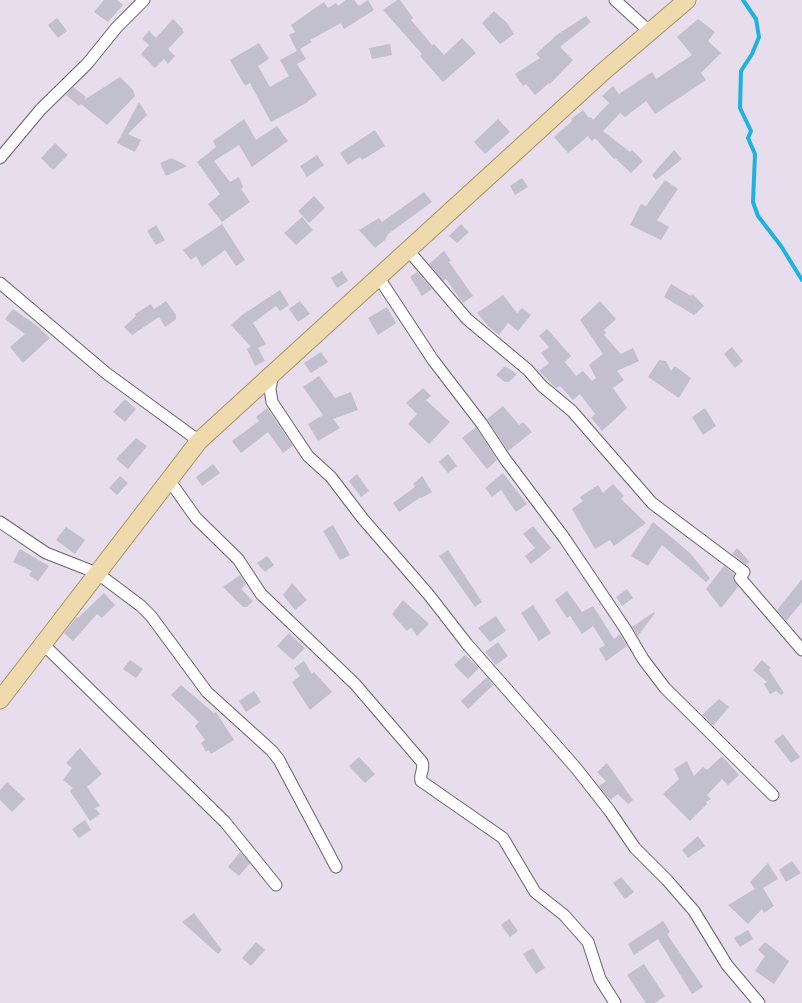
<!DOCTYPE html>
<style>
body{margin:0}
canvas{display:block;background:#e7ddec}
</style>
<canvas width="802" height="1003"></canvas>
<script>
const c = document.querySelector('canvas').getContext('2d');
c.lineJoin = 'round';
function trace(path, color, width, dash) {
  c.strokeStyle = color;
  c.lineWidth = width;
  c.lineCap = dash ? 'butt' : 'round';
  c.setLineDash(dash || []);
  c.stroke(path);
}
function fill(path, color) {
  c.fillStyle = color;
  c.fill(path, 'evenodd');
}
const stream = new Path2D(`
 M743,0l13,19 3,18 -7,17 -11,17 -1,37 11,23 -3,7 7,16 -2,48 5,14 23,30 21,34`);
const building = new Path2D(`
 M104,0h13l6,5 -15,17 -14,-10z
 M346,0h8l5,6 9,-6 6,10 -30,19 -3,-6 -31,17 2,2 -12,7 6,10 -9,5 20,31 -9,6v1l-37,20 -21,-39 -5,3 -15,-26 29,-17 10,16 -11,7 12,21 19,-11 -9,-16 17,-9 -8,-16 6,-3 -4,-7 33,-23 4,6 8,-5 2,3z
 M397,0h3l13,18 -2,2 21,25 2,-1 10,11 18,-17 14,15 -33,29 -23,-26 2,-2 -39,-44z
 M494,11l13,12 7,11 -14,10 -18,-21z
 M586,16l5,6 -31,25 13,13 -23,24 -1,-1 -14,12 -9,-11 -3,2 -8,-12 25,-16 -4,-4 22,-20z
 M57,18l10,13 -9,7 -10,-13z
 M173,19l10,10 -1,1 2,2 -16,17 7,7 -7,8 -4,-5 -9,9 -14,-14 8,-9 -7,-6 7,-8 7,7z
 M698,19l17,13 -7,9 13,12 -20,20 5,7 -51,34 -9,-13 -21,16 -5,-4 -17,18 27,21 2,-2 11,11 -12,12 -16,-15 -1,1 -19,-21 -3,3 -4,-5 -20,17 -14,-16 18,-16 -1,-2 12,-9 6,8 2,-1 2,3 16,-17 -7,-7 11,-10 6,8 33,-22 4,7 36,-24 -15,-18z
 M390,44l2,11 -20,4 -3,-11z
 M120,77l13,13 2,6 -28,29 -26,-21 -2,2 -13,-11 7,-8 13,10 -2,3z
 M139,102l8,13 -19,19 13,6 -6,12 -18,-9z
 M244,119l12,21 21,-14 11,15 -36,26 -13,-22 -25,16 16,21 9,-5 4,10 -2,2 9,13 -28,20 -14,-18 12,-10 -23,-32 19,-15 -3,-6z
 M498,119l12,13 -25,22 -11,-12z
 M375,130l10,16 -23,14 -2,-3 -12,8 -8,-12z
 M55,143l13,12 -15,15 -12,-12z
 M674,150l8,9 -26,21 -4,-5z
 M317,155l7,10 -17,12 -7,-11z
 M172,158l15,8 -21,10 -6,-13z
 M522,178l6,9 -13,8 -5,-9z
 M665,180l13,9 -21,31 12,7 -8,13 -31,-15 11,-21 5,2z
 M424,192l8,10 -44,32 -3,6 -10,8 -16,-18 20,-12 3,4z
 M314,196l11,12 -16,15 -11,-12z
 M302,217l11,13 -17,15 -12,-12z
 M222,224l23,36 -9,6 -11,-16 -23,17 -6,-11 -5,4 -8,-10z
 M461,224l8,8 -12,11 -8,-7z
 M156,225l9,15 -9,5 -9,-14z
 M444,251l7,10 -2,1 24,34 -10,7 -17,-24 -3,2 -14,-17z
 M342,271l6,10 -11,7 -6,-10z
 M417,272l15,17 -10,7 -12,-19z
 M671,284l20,12 2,-2 11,12 -10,9 -30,-18z
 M280,290l9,15 -9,6 -4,-5 -23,17 13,21 -8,4 7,13 -10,5 -8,-17 4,-2 -20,-22 11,-10z
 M503,295l14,18 5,-5 9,7 -13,16 -10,-8 -9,12 -11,-9 -11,-13z
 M166,301l10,14v4l-11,8 -6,-10 -27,18 -8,-8 12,-11 -1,-2 16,-10 3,5z
 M300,301l10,13 -12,8 -9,-13z
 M600,301l16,18 -12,11 2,3 -2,2 17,19 12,-6 6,13 -22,10 7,9 -11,8 14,20 -25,23 -11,-13 4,-4 -15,-20 -7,6 -13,-14 -4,2 -17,-17 10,-8 -8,-10 8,-6 -10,-11 8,-7 24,27 -6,6 11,14 7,-5 9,10 4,-3 -7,-13 14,-11 -23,-34z
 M387,307l9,16 -18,12 -10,-17z
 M13,309l23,16 14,13 -27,25 -13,-16 15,-13 -20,-15z
 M732,347l11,14 -8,7 -11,-14z
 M321,352l7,10 -17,11 -7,-10z
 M659,360l7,1 5,10 4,-5 16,12 -12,20 -31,-21z
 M505,366l12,8 -8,8h-4l-9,-7z
 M319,376l16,22 16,-6 7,18 -25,9 7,9 -22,13 -10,-17 15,-9 -20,-28z
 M423,388l8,8 -5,4 24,22 -21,22 -21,-20 9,-10 -11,-11z
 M125,399l11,10 -11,13 -12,-10z
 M503,406l16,19 4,-3 9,10 -24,19 -21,-32z
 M267,408l26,38 -10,7 -15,-21 -27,21 -9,-12 27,-20 -3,-4z
 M705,408l11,18 -13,9 -11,-18z
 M476,427l21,33 -10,9 -25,-31z
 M136,438l11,8 -19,23 -12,-10z
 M448,454l9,12 -9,7 -9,-11z
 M213,464l7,9 -18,13 -6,-9z
 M503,473l24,31 -11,8 -15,-22 -9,7 -7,-9z
 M357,474l12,17 -8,6 -12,-16z
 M120,476l8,7 -11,12 -8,-7z
 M422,476l10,16 -11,6v-1l-22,15 -6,-9 22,-16 -2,-3z
 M613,484l11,12 -3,3 25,24 -32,23 -4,-6 -15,9 -23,-40 11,-8 -3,-4 18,-12 5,8z
 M653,522l37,31 20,25 -4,4 -44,-37 -14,21 -17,-10z
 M333,525l17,30 -10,5 -17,-29z
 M533,526l18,22 -20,16 -6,-8 10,-8 -12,-14z
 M66,527l19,13 -10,14 -19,-14z
 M737,548l13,14 -4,3 -14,-11z
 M20,549l29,17 -11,15 -9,-6 3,-4 -19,-9z
 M448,550l34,52 -7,5 -36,-51z
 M267,556l7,9 -9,7 -8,-9z
 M724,566l10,8 -1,5 5,8 -17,21 -15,-19z
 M240,575l6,9 -5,5 12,12 -6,6h-4l-20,-20z
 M802,579v23l-16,19 -9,-11z
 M292,583l15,17 -12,10 -12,-15z
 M627,589l6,9 -11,8 -6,-9z
 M567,591l15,21 11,-6 21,33 6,-5 7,12 -21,15 -7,-12 6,-4 -12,-19 -11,8 -12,-18 -3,2 -12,-18z
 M104,593l11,12 -13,13 -5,-4 -24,27 -9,-8 13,-16 1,1z
 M403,600l26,24 -12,12 -6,-9 -4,4 -15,-17z
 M533,605l18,28 -12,8 -18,-28z
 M654,612l1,1 -17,23 -6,-9z
 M496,616l10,15 -16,11 -12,-14z
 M289,633l16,15 -12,12 -16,-14z
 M498,642l10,14 -12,9 -11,-13z
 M465,655l14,13 -11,11 -14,-14z
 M130,660l13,9 -7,9 -13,-9z
 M762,660l9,8 -2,2 15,23 -3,2 -5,-4 -6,3 -6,-10 3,-2 -14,-12z
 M304,661l8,13 2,-2 18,20 -22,18 -18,-28 8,-6 -6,-8z
 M487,677l6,8 -25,24 -7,-8z
 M181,685l33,28 2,-1 18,28 -23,14 -2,-4 -3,2 -5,-9 4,-3 -10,-14 4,-4 -28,-27z
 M254,691l7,11 -15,10 -7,-11z
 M719,699l10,8 -16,19 -11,-11z
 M783,734l17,23 -9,6 -17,-22z
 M80,748l22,26 -15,13 13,19 -5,2 5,6 -10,7 -20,-30 3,-3 -10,-8 9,-12 -6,-5z
 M722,756l17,19 -11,10 -6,-6 -15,16 4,4 -5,3 1,2 -17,17 -27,-27 16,-15 -5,-10 13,-8 7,15 9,-9 4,3z
 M359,757l16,17 -10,9 -16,-17z
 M607,763l26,37 -5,4 -10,-10 -8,6 -11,-14 7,-5 -9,-9z
 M7,782l18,17 -13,13 -12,-12v-10z
 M85,820l6,10 -12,8 -7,-9z
 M698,836l7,10 -17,12 -6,-8z
 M240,852l10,11 -11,13 -11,-9z
 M792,861l9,12 -15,9 -7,-12z
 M768,863l10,16 -15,9 11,18 -10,7 -2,-4 -14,15 -20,-19 27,-16 -5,-7z
 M621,877l13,15 -9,7 -12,-16z
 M194,913l28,37 -4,4 -36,-32z
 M509,919l9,12 -8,6 -9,-12z
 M663,921l7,11 -3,2 36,53 -11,7 -34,-55 -24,16 -6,-11z
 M748,930l5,9 -13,8 -6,-9z
 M256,942l9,8 -14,16 -9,-8z
 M765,942l24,19 -15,23 -19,-13 10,-15 -7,-6z
 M533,948l12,20 -9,6 -13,-20z
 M644,964l21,32 -10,7h-9l-19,-28z`);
const minor = new Path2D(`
 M615,0l35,32
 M0,158l41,-49 46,-45 30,-37 27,-27
 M408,250l59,69 61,51 14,16 30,25 80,92 92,69 -4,6 62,72
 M379,278l54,82 49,64 23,35 60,80 61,91 17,29 22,29 108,107
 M0,283l106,90 93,68
 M273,373l-3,16 2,13 36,54 23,21 32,42 66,76 38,49 109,124 33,42 26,38 32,32 27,31 33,54 32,38
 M169,480l27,38 42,41 23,35 94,90 67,78c3,7 -3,12 -1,19l82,57 32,54 29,23 24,27 12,37 15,24
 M0,522l46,31 51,20 44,33 10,10 56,76 65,59 7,9 57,107
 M43,644l182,178 51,63`);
const primary = new Path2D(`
 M0,700l199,-259 405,-370 83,-71`);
trace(stream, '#1fb2de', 4);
fill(building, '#c2bfcf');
trace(minor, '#6b626f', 13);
trace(primary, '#a99263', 19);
trace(minor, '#fff', 11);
trace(primary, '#efdaae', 17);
</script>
